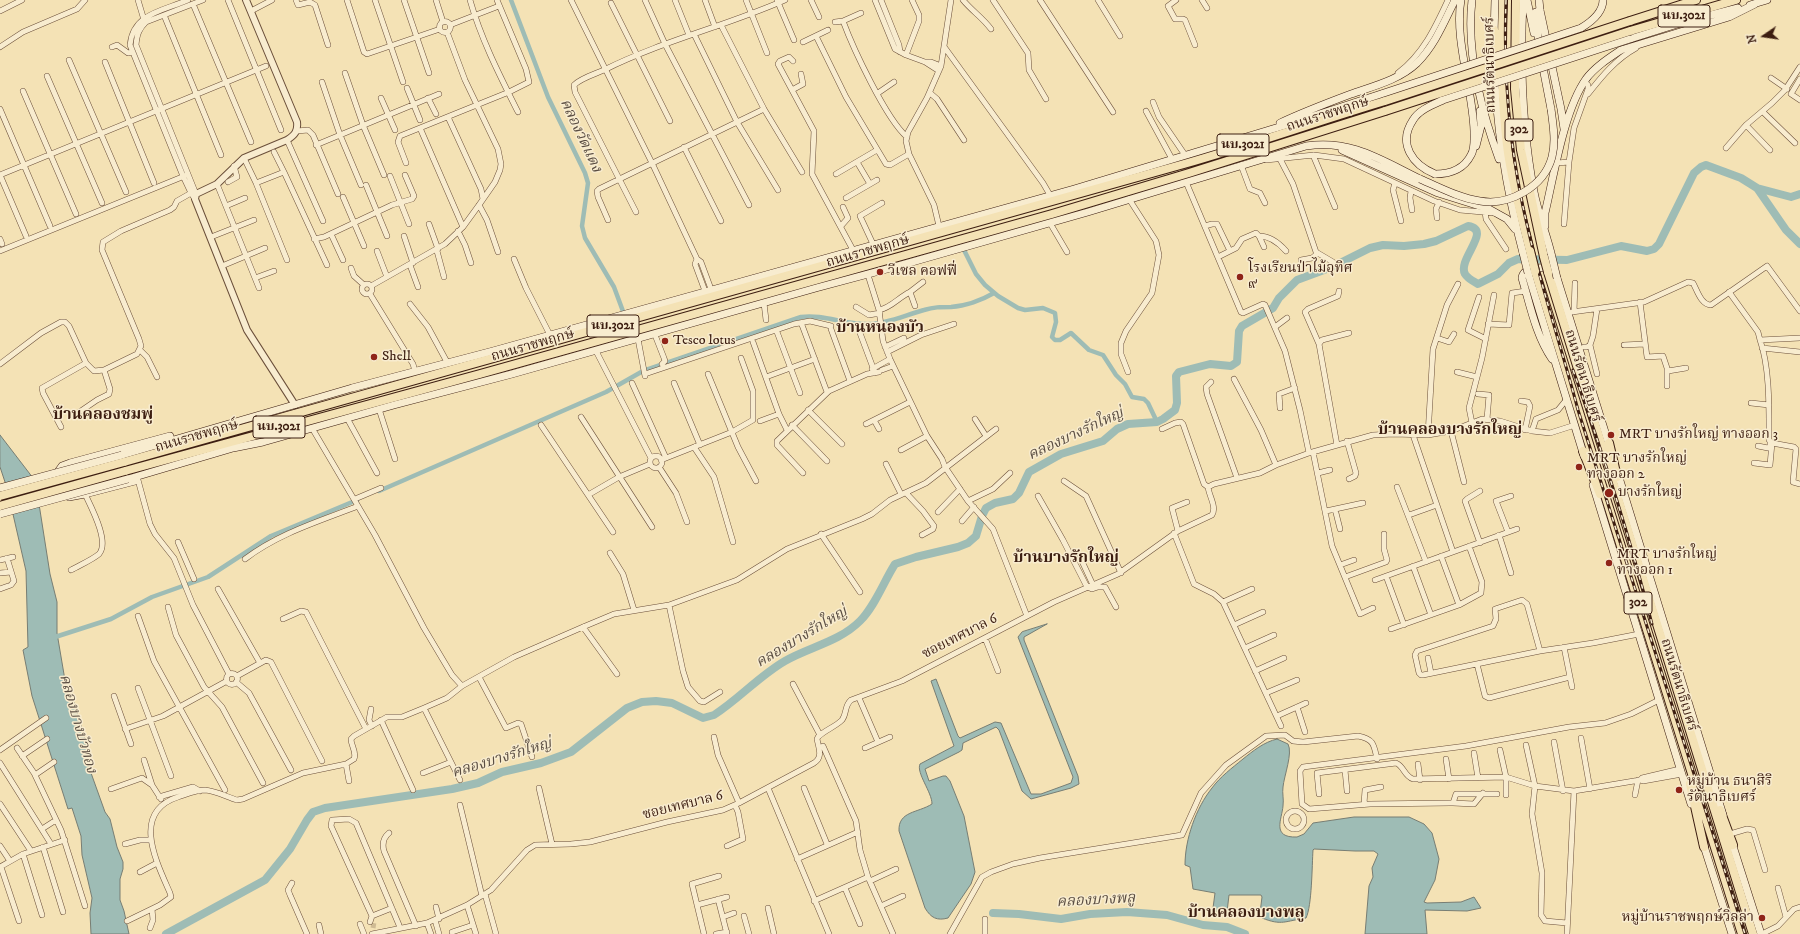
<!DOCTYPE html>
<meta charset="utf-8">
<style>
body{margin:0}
#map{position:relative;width:1800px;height:934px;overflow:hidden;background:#f4e2b5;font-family:"IM FELL DW Pica",serif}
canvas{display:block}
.north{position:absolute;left:1744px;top:16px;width:40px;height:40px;-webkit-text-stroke:3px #f8eccf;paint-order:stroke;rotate:257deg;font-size:11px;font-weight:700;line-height:16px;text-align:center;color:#3d1e11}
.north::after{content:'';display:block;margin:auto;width:14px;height:18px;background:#3d1e11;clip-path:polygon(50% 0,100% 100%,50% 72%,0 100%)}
</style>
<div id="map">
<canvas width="1800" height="934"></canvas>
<div class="north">N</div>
</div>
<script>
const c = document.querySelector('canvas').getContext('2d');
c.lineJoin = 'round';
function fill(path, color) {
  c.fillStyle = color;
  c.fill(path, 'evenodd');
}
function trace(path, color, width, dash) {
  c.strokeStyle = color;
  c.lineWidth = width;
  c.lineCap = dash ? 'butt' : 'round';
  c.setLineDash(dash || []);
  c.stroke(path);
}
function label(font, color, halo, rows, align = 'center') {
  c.font = font + ' "IM FELL DW Pica","Noto Serif Thai",serif';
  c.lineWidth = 3;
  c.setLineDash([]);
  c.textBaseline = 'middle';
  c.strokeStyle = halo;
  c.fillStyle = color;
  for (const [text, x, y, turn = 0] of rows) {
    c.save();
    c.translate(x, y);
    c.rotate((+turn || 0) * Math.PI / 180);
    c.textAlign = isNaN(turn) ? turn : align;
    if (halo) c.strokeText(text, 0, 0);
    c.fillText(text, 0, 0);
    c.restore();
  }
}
const water = new Path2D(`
 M0,435l33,43 6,26 11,70 7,28v31l10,59 4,10h3l16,54 -4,3 19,53 5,7 7,28 6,15v7l-3,10v21l4,11 5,23h-38l-1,-21 2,-15 -10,-43 -1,-19 -9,-28 -4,1 -36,-113 -9,-46 5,-3 -2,-76 -19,-83 -7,-21z
 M1047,624l-23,13v3l54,136 1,8 -8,4 -40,11 -9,-8 -23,-61 -3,-3 -33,16 -1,7 -3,2 -34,17 4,12 14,-5h3l4,5 14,35 11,56 -4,12 -23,34c-11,3 -17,0 -23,-10l-26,-77c-1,-20 19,-18 33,-27 0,-12 -16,-31 -12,-40l34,-18 -23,-65 5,-2 22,57 2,2 35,-16 6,1 30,71h10l30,-11 2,-6 -55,-140 4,-5z
 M1277,739l11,5c5,9 -4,32 -5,43 -1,6 1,12 0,19 -1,13 -12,32 14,31l7,-3 9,-11 41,-6h55l15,7 8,9 7,26 -4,21 -11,22 3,1 34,-1 13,-5 7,11 -14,3 -42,-1 2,24h-62l4,-48 4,-9 -1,-9 6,-14 -4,-3h-19l-41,-2 -1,1c-1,15 -1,56 -7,68 -21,3 -24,8 -44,0l-2,-5 2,-16 -1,-2h-32l-2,17 -13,-1 -1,-3 2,-15 -22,-4 -3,-22 -5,-2c0,-26 11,-57 27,-77 8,-11 20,-20 31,-29 10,-8 21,-17 34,-20z`);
const canal = new Path2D(`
 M511,0l37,97 37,76 3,10 -6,43 3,12 29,49 10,27 11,19
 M964,250l12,24 9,11 13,11 20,12 7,2 18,-2 12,5 1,9 -4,15 3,3h5l11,-7 18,17 14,5 13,20 9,9 7,13 12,2 4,4 9,19
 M379,491l227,-99 37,-21 158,-54c23,-3 44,8 67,7 19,0 37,-9 56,-14 10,-3 16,-3 27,-3 14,-1 31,-7 43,-14
 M52,638l59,-19 41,-22 56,-20 63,-41 86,-36`);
const river = new Path2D(`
 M1757,188l34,9 9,-3
 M993,913l26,1 42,5 29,-5 37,-2 40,3 36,10 24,2 18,7
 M166,934l99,-54 25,-31 17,-29 6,-8 12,-4 127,-19 26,-6 24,-11 39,-9 30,-11 56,-44 15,-6 14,-1 16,2 31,15 11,-3c25,-16 45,-39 71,-54 24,-14 54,-19 75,-40 15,-15 23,-38 35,-57l21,-7 42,-10 10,-4 8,-7 6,-20 4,-8 9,-5 18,-4 6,-6 10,-21 32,-18 42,-13 14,-12 11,-5 29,-2 6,-3 12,-9 2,-7 -1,-27 3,-4 31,-8 21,2 6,-4 2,-31 3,-5 31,-18 6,-10 18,-18 35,-13 38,-19 13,-3 21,1 20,-2 12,-3 32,-15c25,4 -11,33 -3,48 3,5 8,7 13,10l20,-10 11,-11 9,-4 49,1 54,-14 26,5 7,-2 5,-5 35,-71 7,-6 5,-2 35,13 16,10 29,42 14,14`);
const minorTunnel = new Path2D(`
 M373,928l1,-6`);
const minor = new Path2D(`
 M138,0l6,20
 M188,0c-25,11 -55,13 -58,45l53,131 8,17 2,-1
 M228,0l53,130
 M296,0l2,5 12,-3 5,3 13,40
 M347,0l17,52 3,2 73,-25
 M375,0l28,82
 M404,0l25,73
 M436,0l7,22
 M470,0c11,39 30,76 48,112
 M571,0l81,163 45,96 4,3 10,27
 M645,0l20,44 84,161
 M675,0l14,35
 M705,0l10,27
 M746,0l21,53
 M777,0l17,40
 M811,0l8,17
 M875,0l20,49 11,6 19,7 14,9
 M881,0l18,45 1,7
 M963,0c9,11 19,17 28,29
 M993,0l35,53 1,17 17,29
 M1040,0l73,112
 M1098,0l22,36
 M1176,0l-8,6 7,13h8l2,1 10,25
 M1202,0l5,8
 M611,3l59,118
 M193,4l58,138
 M0,11l22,-11
 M251,11l21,-11
 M164,15l57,140
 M843,21l18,-8
 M439.5 27a5.5 5.5 0 1 1 11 0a5.5 5.5 0 1 1-11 0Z
 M835,22l8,-1c10,27 43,98 64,116
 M450,25l49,-19
 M721,25l43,84 38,63
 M694,34l43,88 41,68
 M816,36l30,61 40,67 4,1 19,-11
 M803,42l25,-12
 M0,47l23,-15 54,-23 8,-9
 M112,47l5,-2 11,8 4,-1
 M945,48l98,135 7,12
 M906,55l13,-34v-6l-7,-15
 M69,60l57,132
 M793,61l-4,-4 -9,4 -2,3 36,67 -2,43 41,76
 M105,62l49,121
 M925,62h6l10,4
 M345,73l18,52 21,50
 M1398,73c25,-19 37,-45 50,-73
 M47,76l55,127
 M1771,78l16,11
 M1800,79l-9,15 9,6
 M322,82l18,53 21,50
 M407,88l13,32
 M792,90l11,-6 -2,-10
 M23,91l53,123
 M878,93l16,-11
 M930,93l7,6 27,41
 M1588,94c14,-18 28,-35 48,-46
 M381,98l14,32
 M428,98l8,16
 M1153,102l6,15 26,38
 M0,109l50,117
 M1146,111l26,48
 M1763,112l32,31
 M448,117l33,72 2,10
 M1746,125l24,25
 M420,128l43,99
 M297,131l11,-1 5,5 25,59
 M287,140l36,81
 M316,145l123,-51
 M684,147l37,74
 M1726,148l20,-23 26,-22 13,-13 15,-23
 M274,152l10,20
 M1313,155l22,52
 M244,158l12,25 31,77
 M1280,159l13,25 23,68 17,10
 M1266,160l48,-5 30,4 90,42 26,9 34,3
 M857,162l13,22
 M406,163l-8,-21 2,-6 109,-44 20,-10 -3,-13 -29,-69
 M1557,163l12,-1
 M1241,165l9,24 10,4 5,10
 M836,174l41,-24
 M0,175l266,-109
 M0,175l26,61
 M390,176l19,48
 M228,182l9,-5 -3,-11
 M1186,182l55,130 2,1 20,-9 2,1 20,46 15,59 9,43
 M256,183l28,-11 43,93
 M1395,183l-2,7 8,31
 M217,184l42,104
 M366,185l21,51
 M1411,191l-1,7 2,12
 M196,194l-60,-149c1,-11 3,-16 10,-23l57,-22
 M343,197l21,49
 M846,198l31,-18
 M479,205l8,15 11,32
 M226,206l19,-8
 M636,212l-61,-120 -1,-7c7,-7 21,-11 30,-15 58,-29 122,-44 181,-70
 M1485,212l1,7 20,30
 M1437,218l-1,-9 3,-7
 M608,220l-10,-23 -1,-6 2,-2 165,-80
 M1050,223l17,29
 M429,224l9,25
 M1564,224l5,-62 5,-34 14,-39v-4l-3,-3
 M841,226l7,-8 -5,-11
 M939,226l-5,-21 -25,-51 -3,-13 2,-9 19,-34 14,-32 10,-66
 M1205,226l7,-2h5l13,27
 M458,231l7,14 6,18
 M331,234l12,26
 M404,236l9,27
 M1259,236c11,0 20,7 27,15
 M211,237l43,-17
 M0,239l2,5
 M314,239l10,-2 68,-32 20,-6 2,-3 -9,-21
 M873,244l-13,-28 22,-13
 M0,251l187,-76
 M377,251l10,26
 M437,251l7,26
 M1218,257l18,-9 6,-9 14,-6 3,3 5,11
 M514,259l12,29 24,47
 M697,259l-2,5 10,27
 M1301,260l11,-2 5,-4
 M410,265l8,22
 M222,266l43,-18
 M351,268l3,8 10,9
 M868,275l11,35 4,31 7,18 37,77 15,23 3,8 23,34 25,28 34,87
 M255,278l19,-7
 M362 289a5 5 0 1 1 10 0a5 5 0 1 1-10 0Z
 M371,286l74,-42 18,-17 16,-22 16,-23 5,-12 1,-6 -3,-15 -33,-69 -18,-48
 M910,292l13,-10
 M1729,292l29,40 2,8 40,-2
 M370,294l43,70 2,7
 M1479,297l-11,33 18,9
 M1640,302l7,55 16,-1 5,15 18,-3
 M764,303l2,17
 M410,304l18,23 19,35
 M856,307l13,8 11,-2
 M879,310c12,-2 20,-13 31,-18l5,14
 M1572,312l72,-10 44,-20 5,1c4,7 8,22 18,22l56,-39 33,45
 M1574,312l1,-29
 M1488,324l21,1 3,-32 14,-2
 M802,325l25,67
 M1275,327l12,-9
 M831,329l19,52
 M777,332l23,61
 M860,333l15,40
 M655,335l9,23 1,3 -3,3
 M1437,338l12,4 5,-8
 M638,339l7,37
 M1760,340c10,28 9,69 9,100l3,3 22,4 2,2 -3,33 7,2
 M753,342l26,72 8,16
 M1319,344l3,-4 27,-7
 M1590,345l7,29
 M1624,345l20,-1
 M885,347l19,-9
 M1584,347h3l3,-2 3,-9 4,-27
 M1762,348l38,4
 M140,350l7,7 10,20
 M596,351l55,107
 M887,352l34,-17 33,-11
 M0,364l41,-31 20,-11h4l4,4 17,37 8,8 10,-1 33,-16 4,-8 -2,-7 -37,-89 1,-8 18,-11 49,-21 4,-3 3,-6 14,-8 4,6
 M872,369l18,-10
 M882,370l11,-4
 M1128,372l-7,-18v-11l5,-12 26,-38 7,-38 -3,-14 -27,-42
 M1457,372l20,5
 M645,374l149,-50 16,-3 21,5
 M708,374l30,73 18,34
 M766,377l49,-18
 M1234,379l27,51 15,35
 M1211,382l-5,5 1,7 30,84
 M632,383l34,75
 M674,383l26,62
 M1667,386v-16
 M1478,394l11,1 -2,24
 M1521,401l7,1 2,4 -5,24
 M1751,403l18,2
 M1280,408l-1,-14 16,-6
 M379,409l16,50
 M808,410l34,34
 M75,415l22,-15 12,-6 1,-5 -6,-19
 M581,417l71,110
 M347,418l30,55
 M975,419l11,17
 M874,420l5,9
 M760,421l19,-7
 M1472,423l-3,-15 13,-50 12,-63
 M866,424l44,-22
 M541,425l72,107
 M792,425l35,36
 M61,427l-18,-34 -1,-5 44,-25
 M312,428l63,107 49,93 28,47 10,11 52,-29 69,-30 31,-13 55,-9 68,-25 50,-31 75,-30 10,-5 18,-14 36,-17 70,-54
 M1162,429l13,-6 6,-1 2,2 21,60 4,3
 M1451,431l13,51
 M1532,431l4,-12 22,-9 9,-11
 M1413,435l40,117
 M1428,435l5,-86 14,-44 11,-21
 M1347,441l9,32 -1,3 -6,3
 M1337,445l-18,-101 -14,-32 3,-3 30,-13 1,-5
 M1758,446l10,2 2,-2v-4
 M694,447l20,30 19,65
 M901,450l26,-14
 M1313,452l19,94 28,68 13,-6
 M650 462a6 6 0 1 1 12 0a6 6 0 1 1-12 0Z
 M661,460l71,-28 21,-12v-29l-12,-33
 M1754,463l16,2 2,-22
 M886,464l15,30
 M659,467l17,26 11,29
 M803,473l-26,-28v-4l52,-50 38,-17 12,-2
 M1318,473l12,-3
 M138,480l12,44 5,10 19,24 19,47 36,69
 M1064,481l22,15 35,77
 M1397,487l29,75
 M906,493l17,18 11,15 -1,3 -11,6
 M588,495l31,-18 31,-13
 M1038,496l25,44 24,47 5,2 6,-2h7l11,20
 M355,499l26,-11
 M968,501l25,-12 17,-16
 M1335,509l5,20
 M1326,511l37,-8
 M938,512l22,-23
 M1409,515l28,-10
 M962,521l12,-14
 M1178,531l-6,-23 15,-6
 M1508,532l-12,-31 15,-5
 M1174,533l20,51 20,10 9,8 58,124
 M821,534l39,58
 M1499,535l12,38
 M178,542l16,37
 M1480,543l-15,-42 2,-2 13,-8
 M610,553l13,21 11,36
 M1441,556l18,49
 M1080,557l13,28
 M245,559c34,-26 75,-38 113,-53
 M0,560l13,-3
 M1340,565l14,-5
 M1413,566l18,49
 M71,570c9,-5 21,-10 28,-16 11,-12 -8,-47 -14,-60
 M0,573l11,-1
 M1386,576l18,49
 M1345,577l41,-15 1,-2 -3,-11v-15
 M1375,580l142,-51
 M0,589l11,-4 3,-4 -7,-23
 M218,589l42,74
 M1223,602l29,-13
 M669,605l14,66 5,16 12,14 4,1 16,-10
 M168,607l8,28 28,52 18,20 41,76
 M138,616l16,45 71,129
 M283,619l18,-8 5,1 60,117
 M1234,625l29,-13
 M583,627l34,47
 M1391,629l68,-24 22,-12 1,-11 -13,-36
 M985,638l13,33
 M1564,647l8,40
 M1245,648l29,-13
 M1540,651l-13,-47 -5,-4 -27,9 1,10 -3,7 -76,25 -2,4 4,18 2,2h2l117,-24 53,-8 46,-9
 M1428,658l3,15
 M1477,664l8,32 4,2 81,-21
 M1255,671l29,-13
 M226.5 679a5.5 5.5 0 1 1 11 0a5.5 5.5 0 1 1-11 0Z
 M237,676l29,-16 5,2 51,99
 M479,677l27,51 12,-5 3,1 11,33
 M236,682l13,11 42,77
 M793,684l27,51
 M138,688l33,88
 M1266,693l31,-13
 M114,696l17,48
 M859,698l19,44
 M1297,707l8,25
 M424,708l36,72
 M371,709l-2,11 3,6
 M1277,716l29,-13
 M381,720l32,70
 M125,729l38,-13 64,-35
 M714,737l4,18 21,48
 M1581,738l9,51
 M1554,742l9,49
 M1526,745l9,41 -3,28 10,59 -1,42 4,6 22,2
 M823,746l33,75 4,29 8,27 25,57
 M17,748l17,25 27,57 24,76
 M865,748l25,-11
 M0,750l46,-32
 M1500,750l6,27v18
 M1474,753l4,25
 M22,756l25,-17
 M1446,759l3,20
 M144,760l8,25
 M0,763l51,81
 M346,764l3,17
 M1418,764l2,16
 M1680,769l-38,9 -2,2 3,1 39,-7
 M1345,770l2,21
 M423,773l28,-11
 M35,775l19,-13
 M539,788l13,56
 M768,788l61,146
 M804,788l23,56
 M111,789l31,-11 10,7 9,14
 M1319,794l-2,-21 79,-10c8,3 8,13 17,16l93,-2 29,9 39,5 66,-11
 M1497,794h-41l-3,9h-3l-80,1 -61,5 -7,-5 -2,-33 3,-4 163,-21 103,-19 36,-4 26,-9 28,-14
 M1635,795l3,-15
 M159,797l34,-10 7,4
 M1453,803l21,1 9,-11
 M0,804l31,47
 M1364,804l1,-14 16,-3
 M460,805l22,91
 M1286 820a9 9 0 1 1 18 0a9 9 0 1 1-18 0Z
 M42,829l14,-9
 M389,833c-6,5 -7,11 -5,18l32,75
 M1730,834l17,-5 6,1 12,40
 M125,844l15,-4h11
 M0,846l10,15
 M727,846l16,-7 -5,-27 -3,-7
 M43,847l20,65
 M23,854l19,61
 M797,859l61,-27
 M0,867l23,-13 42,-14
 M1,867l18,54
 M140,872l17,-9
 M870,881l26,-12
 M292,883l-4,7 2,5 17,39
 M845,888l15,36
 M1778,888l8,29
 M485,894l11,40
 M718,899l9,35
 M814,901l54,-24
 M467,905l9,29
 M697,905l30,-8
 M881,906l22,-10
 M436,907l3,12
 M768,908l6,26
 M372,916l-41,-90 1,-6 17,-1 7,4 43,102
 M744,916l5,18
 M723,917l11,-4
 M435,920l4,14
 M127,921l33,-16 11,-8 -1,-4c-14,-32 -39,-81 8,-96 9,-3 18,-7 27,-7 11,1 22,7 32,10l6,-1 60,-26 43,-9 8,-5c3,-7 -3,-13 -3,-20l3,-3 33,-19h15l22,-9 23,-10 15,-12
 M370,922l2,-6 20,-8
 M427,923l4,11
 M360,924l4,10
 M319,925l2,9
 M150,928l3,-8 -1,-11
 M452,932l21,-7
 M372,934l55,-11 40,-18 24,-15 36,-40 8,-5 36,-1 19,-2 77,-20 56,-12 16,-7 75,-40c9,-6 5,-14 3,-24l1,-2c7,-7 17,-10 24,-17 5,-6 2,-14 9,-20l51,-19 152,-79 64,-28 60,-43 34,-16c5,-8 -3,-19 -4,-28l6,-3 46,-11 16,-8 33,-12 64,-18 21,-1 34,1 23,-4 31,-12 18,2 32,10 18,2 25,-8
 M704,934l-12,-50 27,-8
 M716,934l11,-2
 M950,934l32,-57 9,-5 22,-8 27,-6 142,-23 19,-42 25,-28 40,-29 19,-1 8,6 10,1 55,-6c16,3 16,9 19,23
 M985,934v-15
 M1567,934l7,-143
 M1762,934l16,-8 16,-17 6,-2`);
const tertiary = new Path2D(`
 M246,0l51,122c1,9 -2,13 -10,18l-43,18 -27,26 -21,10 -1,5 52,131 48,75`);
const secondary = new Path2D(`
 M1472,0c-6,53 9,110 27,159
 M1523,0c-3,64 -1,129 11,192 4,21 12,41 17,61
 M1527,0l7,33
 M1539,0l1,10 21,99 3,20
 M1750,5l17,-5
 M1536,12l3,35 12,62
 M1494,36l1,-36
 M1630,39l54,-17 54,-14
 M1494,60c2,66 12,129 29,193
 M1280,123c23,-11 47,-20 71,-29 23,-8 48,-14 66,-31 18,-18 27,-41 38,-63
 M1476,146l5,-20 -1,-15
 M1342,150l96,43 51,16 18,10 8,10
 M1435,174c15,0 29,-5 36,-19 4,-6 3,-16 3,-24 -1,-41 -20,-92 -13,-131
 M1545,226v-13c9,-38 19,-103 41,-134 9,-12 23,-21 35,-29l108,-33 26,-13
 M1550,270c-7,-4 -27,-3 -28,8 8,27 14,58 30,81
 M1528,273l56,183
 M1557,278l53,170
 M122,455l230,-67 141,-37 581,-162 215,-65 95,-31
 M1617,471l106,344
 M128,479l105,-31 30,-6 131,-37 118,-31 304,-86 82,-22 190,-54 218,-66c45,-7 75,14 114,33
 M135,481l-50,13 -16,3 -9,-6 -3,-18 5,-7 8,-3 100,-27
 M1593,485l98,319
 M1731,840l30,94
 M1703,843l29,91`);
const primary = new Path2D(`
 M1503,0c-2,51 -2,102 5,153 5,33 14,66 22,98
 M1516,0l-1,89 6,61 23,107
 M1630,21l66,-21
 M1494,30l4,24
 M1630,31l106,-31
 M1535,271l207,663
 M1548,272l205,662
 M1609,443l8,34
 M1583,451l17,43
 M124,462c353,-100 707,-196 1060,-298 67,-19 134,-43 201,-63
 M125,471l355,-97 572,-160 137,-41 196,-62
 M1690,784l14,63
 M1720,810l13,35`);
const rail = new Path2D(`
 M1506,0c-3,77 4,154 22,229 14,61 34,120 50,181l167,524
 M1573,370c30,83 57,168 79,254`);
const secondaryBridge = new Path2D(`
 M1384,93l197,-65c10,-6 22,-16 22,-28
 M1435,174c-22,-9 -38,-30 -22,-54 6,-10 19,-15 30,-20l187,-61
 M1420,179c19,8 39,19 60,22 29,5 64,-14 72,-44 4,-15 1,-33 -1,-48
 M1523,253l5,20
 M1551,253l6,25
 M0,488l122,-33
 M0,514l128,-35`);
const primaryBridge = new Path2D(`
 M1385,101l245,-80
 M1385,111l245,-80
 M1530,251l5,20
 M1544,257l4,15
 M0,496l124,-34
 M0,506l125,-35`);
const markers = [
 [880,272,4,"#8f2418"],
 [1240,277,4,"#8f2418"],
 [665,341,4,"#8f2418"],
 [374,357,4,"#8f2418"],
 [1611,435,4,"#8f2418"],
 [1579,467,4,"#8f2418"],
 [1609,493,5,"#8f2418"],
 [1609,563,4,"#8f2418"],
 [1679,790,4,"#8f2418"],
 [1762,918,4,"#8f2418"]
];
const shields = [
 [1684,16,52],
 [1519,130,28],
 [1243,145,52],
 [613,326,52],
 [279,427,52],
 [1638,603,28]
];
const shieldNames = [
 ["นบ.3021",1684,16],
 ["302",1519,130],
 ["นบ.3021",1243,145],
 ["นบ.3021",613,326],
 ["นบ.3021",279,427],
 ["302",1638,603]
];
const streetNames = [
 ["ถนนรัตนาธิเบศร์",1491,65,-91],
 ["ถนนราชพฤกษ์",1328,115,-18],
 ["ถนนราชพฤกษ์",868,252,-16],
 ["ถนนราชพฤกษ์",533,346,-16],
 ["ถนนรัตนาธิเบศร์",1582,376,73],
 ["ถนนราชพฤกษ์",197,437,-16],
 ["ซอยเทศบาล 6",960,637,-27],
 ["ถนนรัตนาธิเบศร์",1678,685,73],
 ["ซอยเทศบาล 6",683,806,-14]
];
const poiNames = [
 ["โรงเรียนป่าไม้อุทิศ",1248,269],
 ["๙",1248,285],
 ["วีเซล คอฟฟี่",888,272],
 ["Tesco lotus",673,341],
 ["Shell",382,357],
 ["MRT บางรักใหญ่ ทางออก 3",1619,435],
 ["MRT บางรักใหญ่",1587,459],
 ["ทางออก 2",1587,475],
 ["บางรักใหญ่",1618,493],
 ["MRT บางรักใหญ่",1617,555],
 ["ทางออก 1",1617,571],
 ["หมู่บ้าน ธนาสิริ",1687,782],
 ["รัตนาธิเบศร์",1687,798],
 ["หมู่บ้านราชพฤกษ์วิลล่า",1754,918,"right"]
];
const waterNames = [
 ["คลองวัดแดง",580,136,65],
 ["คลองบางรักใหญ่",1076,435,-25],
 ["คลองบางรักใหญ่",802,638,-31],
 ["คลองบางบัวทอง",77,724,74],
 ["คลองบางรักใหญ่",502,759,-17],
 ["คลองบางพลู",1096,901,-3]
];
const quarterNames = [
 ["บ้านหนองบัว",880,329],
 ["บ้านคลองชมพู่",103,416],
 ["บ้านคลองบางรักใหญ่",1450,431],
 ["บ้านบางรักใหญ่",1066,559],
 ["บ้านคลองบางพลู",1246,914]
];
fill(water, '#9ebcb5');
trace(water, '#777d73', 1);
trace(canal, '#9ebcb5', 4.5);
trace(river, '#9ebcb5', 8);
trace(minorTunnel, '#cfbb94', 5, [5, 2.5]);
trace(minor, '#6b4f3a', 6);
trace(tertiary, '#6b4f3a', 8);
trace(secondary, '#3d1e11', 8);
trace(primary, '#3d1e11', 10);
trace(minor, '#f8eccf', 5);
trace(tertiary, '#f8eccf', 6);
trace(secondary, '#f8eccf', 7);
trace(primary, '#f4e2b5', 8);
trace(rail, '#3d1e11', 3);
trace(rail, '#f8eccf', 1.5, [4.5]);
trace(secondaryBridge, '#3d1e11', 8, []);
trace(primaryBridge, '#3d1e11', 10, []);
trace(secondaryBridge, '#f8eccf', 7);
trace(primaryBridge, '#f4e2b5', 8);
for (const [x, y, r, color] of markers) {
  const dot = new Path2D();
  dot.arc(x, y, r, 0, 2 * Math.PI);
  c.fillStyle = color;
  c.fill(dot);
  trace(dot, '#f8eccf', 1.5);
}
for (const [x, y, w] of shields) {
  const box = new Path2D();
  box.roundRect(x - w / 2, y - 11, w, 22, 3);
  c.fillStyle = '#f8eccf';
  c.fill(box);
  trace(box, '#3d1e11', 1);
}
label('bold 13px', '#3d1e11', null, shieldNames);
label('14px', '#3d1e11', '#f8eccf', streetNames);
label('14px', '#3d1e11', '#f8eccf', poiNames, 'left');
label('italic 15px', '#5a4d42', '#f8eccf', waterNames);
label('bold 16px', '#3d1e11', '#f8eccf', quarterNames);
</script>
